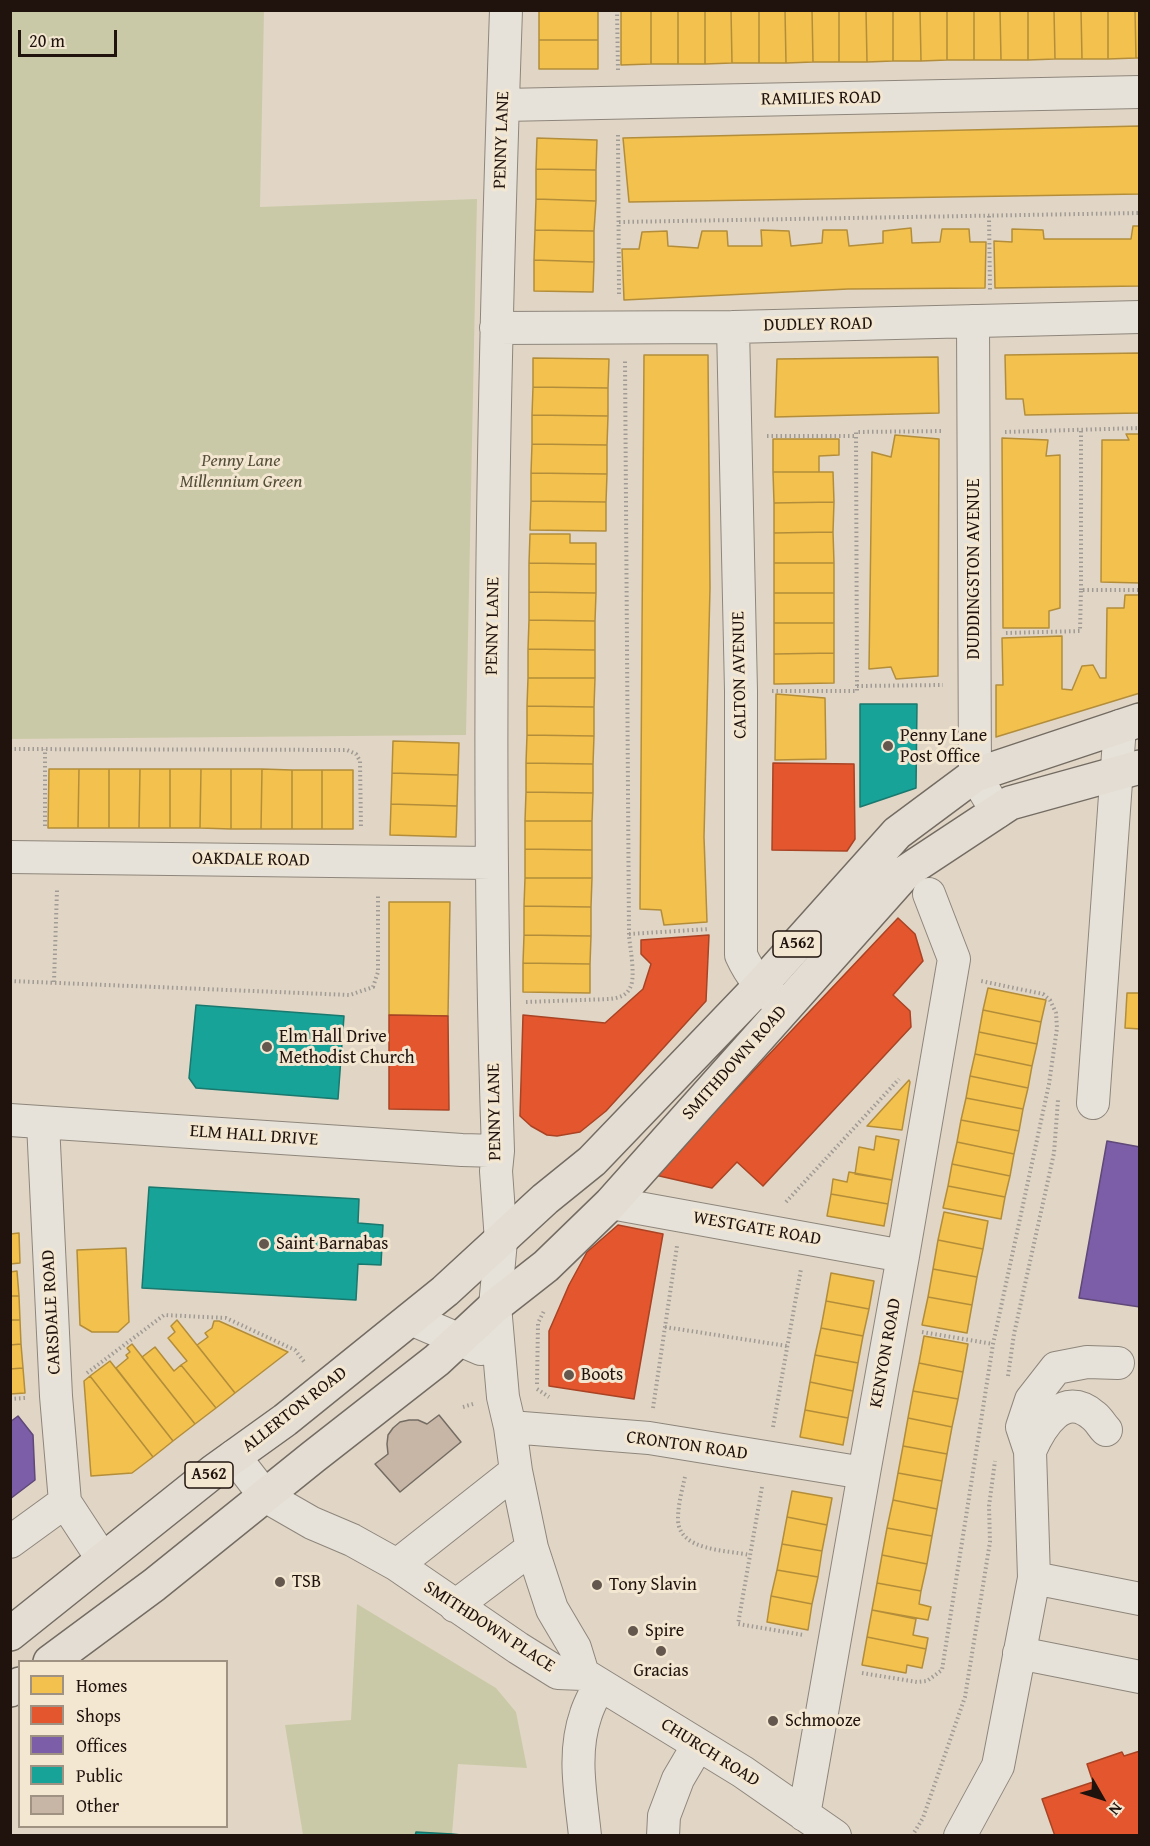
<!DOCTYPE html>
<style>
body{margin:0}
#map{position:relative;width:1150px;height:1846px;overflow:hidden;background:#e1d6c5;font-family:"Gentium Book Plus",serif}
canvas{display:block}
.frame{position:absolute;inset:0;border:12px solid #20130d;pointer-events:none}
.legend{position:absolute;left:18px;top:1660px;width:210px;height:168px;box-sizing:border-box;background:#f3e7d2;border:2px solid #9f9283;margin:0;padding:8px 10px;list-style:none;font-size:18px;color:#20130d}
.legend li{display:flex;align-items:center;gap:12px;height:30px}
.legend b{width:30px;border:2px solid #9f9283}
.north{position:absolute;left:1072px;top:1768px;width:60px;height:60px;-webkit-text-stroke:4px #f3e7d2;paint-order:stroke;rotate:129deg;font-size:16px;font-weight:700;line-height:24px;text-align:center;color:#20130d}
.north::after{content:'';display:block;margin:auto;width:21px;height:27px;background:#20130d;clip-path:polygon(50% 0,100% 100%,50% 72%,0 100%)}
.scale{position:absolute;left:18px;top:30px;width:99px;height:27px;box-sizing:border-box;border:3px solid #20130d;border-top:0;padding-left:8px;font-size:18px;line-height:21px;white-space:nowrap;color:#20130d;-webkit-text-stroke:4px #f3e7d2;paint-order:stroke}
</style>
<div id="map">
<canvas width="1150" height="1846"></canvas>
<div class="frame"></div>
<ul class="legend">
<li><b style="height:16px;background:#f2c14e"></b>Homes</li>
<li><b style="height:16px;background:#e4572e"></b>Shops</li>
<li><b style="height:16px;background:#7b5ea7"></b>Offices</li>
<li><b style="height:16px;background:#17a398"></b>Public</li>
<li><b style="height:16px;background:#c7b5a5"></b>Other</li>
</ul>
<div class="north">N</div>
<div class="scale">20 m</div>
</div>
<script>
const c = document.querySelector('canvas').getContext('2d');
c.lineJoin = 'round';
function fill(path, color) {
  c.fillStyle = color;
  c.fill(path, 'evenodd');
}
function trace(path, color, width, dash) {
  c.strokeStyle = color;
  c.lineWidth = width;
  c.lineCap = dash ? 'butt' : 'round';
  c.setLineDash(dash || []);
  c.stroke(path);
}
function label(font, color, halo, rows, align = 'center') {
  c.font = font + ' "Gentium Book Plus",serif';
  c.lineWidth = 6;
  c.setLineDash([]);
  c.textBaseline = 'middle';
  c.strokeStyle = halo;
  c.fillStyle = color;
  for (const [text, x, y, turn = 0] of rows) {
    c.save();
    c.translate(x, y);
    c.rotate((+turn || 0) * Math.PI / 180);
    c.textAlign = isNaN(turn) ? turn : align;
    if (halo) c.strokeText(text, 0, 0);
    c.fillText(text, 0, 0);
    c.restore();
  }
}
const green = new Path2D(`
 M10,11h254l-4,196 217,-8 -11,536 -455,4z
 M357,1604l139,84 20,24 11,56 -69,-4 -6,70 -36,-2 -1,4 -112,-1 -18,-110 66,-5z`);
const homes = new Path2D(`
 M621,10h30v54l-30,1z
 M651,10h27v54h-27z
 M678,10h27v54h-27z
 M705,10h26l1,53 -27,1z
 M731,10h28v53h-27z
 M759,10h26l1,53h-27z
 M785,10h27l1,52 -27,1z
 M812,10h27v52h-26z
 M839,10h27l1,52h-28z
 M866,10h27v51l-26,1z
 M893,10h27l1,51h-28z
 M920,10h27v50l-26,1z
 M947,10h27v50h-27z
 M974,10h26l1,50h-27z
 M1000,10h28v50h-27z
 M1028,10h26l1,49 -27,1z
 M1054,10h27l1,49h-27z
 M1081,10h27v49h-26z
 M1108,10h27l1,48 -28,1z
 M1135,10h5v48h-4z
 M539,11h59v29h-59z
 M539,40h59v29h-59z
 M1140,126v68l-511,8 -6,-64z
 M537,138l60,2 -1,30 -60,-1z
 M536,169l60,1v31l-60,-2z
 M536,199l60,2 -2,30 -59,-1z
 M1133,226h7v60l-145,2 -1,-47 18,1v-13l31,1 1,9h87z
 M911,228l1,15 28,-1 2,-13h27l1,13h16l-1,46 -137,1 -224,11 -2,-51h17l3,-17 25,-1 1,15 30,2 4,-17h25l1,15h34l-1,-16 28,1 2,15 31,-3 1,-13h24l2,16 34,-3v-12z
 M535,230l59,1v31l-60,-2z
 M534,260l60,2 -1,30 -59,-1z
 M1140,353v60l-115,2 -2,-16h-17l-1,-44z
 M644,355h64l2,233 -6,249 3,85 -43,3 -3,-15 -21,-1z
 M938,357l1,56 -164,4 2,-58z
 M533,358l76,1 -1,29 -75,-1z
 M533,387l75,1v28l-76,-1z
 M532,415l76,1 -1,29 -75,-1z
 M1126,434h14v149l-39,-1 1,-142h27z
 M895,435l44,4 -1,237 -42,3 -5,-12 -22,2 3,-217 19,5z
 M1002,438l46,2 -2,16 14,-1v153l-11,3v17h-46z
 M773,439h66v16l-20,1v16h-46z
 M532,444l75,1v29l-76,-1z
 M773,472h60l1,30 -60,1z
 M531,473l76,1 -1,28 -75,-1z
 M531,501l75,1v29l-76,-1z
 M834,502l-1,30 -59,1v-30z
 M833,532l1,31h-60v-30z
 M530,534h40v9h26v21l-67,-1z
 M529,563l67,1v29l-67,-1z
 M774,563h60v30h-60z
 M529,592l67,1 -1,28 -66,-1z
 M774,593h60v30h-60z
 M1125,595h15v98l-144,44v-52h7l-1,-47 60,-2v53l10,1 10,-24 11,-1 7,13h6l1,-70h17z
 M529,620l66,1v29l-67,-1z
 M774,623h60v30l-60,1z
 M528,649l67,1v28h-67z
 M834,653v30l-60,1v-30z
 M528,678h67l-1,29 -67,-1z
 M776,694l49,4 1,61 -51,1z
 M527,706l67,1v29l-67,-1z
 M527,735l67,1 -1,28 -67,-1z
 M393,741l66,2 -1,32 -66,-2z
 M526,763l67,1v29l-67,-1z
 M49,769h30l-1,59h-30z
 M79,769h30v59h-31z
 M109,769h31l-1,59h-30z
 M140,769h30v59h-31z
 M170,769h31l-1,59h-30z
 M201,769h30v60l-31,-1z
 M231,769h31l-1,60h-30z
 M262,769l30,1v59h-31z
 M292,770h30v59h-30z
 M322,770h31v59h-31z
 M392,773l66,2 -1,31 -66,-2z
 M526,792l67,1 -1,28h-67z
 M391,804l66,2 -1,31 -66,-2z
 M525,821h67v29l-67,-1z
 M525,849l67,1v28h-67z
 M525,878h67l-1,29 -67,-1z
 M389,902h61l-2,114 -59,-1z
 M524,906l67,1v29l-67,-1z
 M524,935l67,1 -1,28 -67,-1z
 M523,963l67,1v29l-67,-1z
 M988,988l58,12 -5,22 -58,-12z
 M1127,993h13v36l-15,-1z
 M983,1010l58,12 -4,22 -58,-12z
 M979,1032l58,12 -5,22 -57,-12z
 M975,1054l57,12 -4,22 -58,-12z
 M970,1076l58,12 -5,21 -57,-11z
 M909,1080l1,2 -8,48 -35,-4z
 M966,1098l57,11 -4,22 -58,-11z
 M961,1120l58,11 -5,23 -57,-12z
 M876,1136l23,4 -7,40 -37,-6 4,-27 15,3z
 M957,1142l57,12 -4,22 -58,-12z
 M952,1164l58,12 -5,21 -57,-11z
 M849,1172l43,8 -4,24 -57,-10 2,-15 14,3z
 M948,1186l57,11 -4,22 -58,-11z
 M831,1194l57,10 -4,22 -57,-10z
 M944,1212l44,9 -5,28 -45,-9z
 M19,1233l1,30 -10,1v-30z
 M938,1240l45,9 -6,28 -44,-8z
 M126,1248l3,74 -11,10h-26l-12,-7 -3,-75z
 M933,1269l44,8 -5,28 -44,-8z
 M17,1271l2,25h-9v-24z
 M831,1273l43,8 -5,28 -43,-8z
 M10,1296h9l1,24h-10z
 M928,1297l44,8 -5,28 -45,-8z
 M826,1301l43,8 -6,27 -42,-8z
 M10,1320h10l1,24 -11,1z
 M177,1320l58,73 -19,15 -35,-43 6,-4 -19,-23 7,-6 -4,-6z
 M214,1321h5l69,31 -53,41 -38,-48 11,-8 -3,-4 7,-5z
 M821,1328l42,8 -5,27 -43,-8z
 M924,1336l44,8 -5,28 -44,-9z
 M21,1344l2,24 -13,1v-24z
 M132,1344l63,80 -22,17 -57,-73 12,-10 -2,-3 4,-3 -3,-4z
 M155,1347l19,24 7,-6 35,43 -21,16 -53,-67z
 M815,1355l43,8 -5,28 -43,-9z
 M110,1361l63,80 -20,16 -63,-81z
 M919,1363l44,9 -5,27 -45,-8z
 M23,1368l2,25 -15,1v-25z
 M90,1376l63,81 -21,16 -41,3 -7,-95z
 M810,1382l43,9 -5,27 -43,-8z
 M913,1391l45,8 -6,28 -44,-9z
 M805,1410l43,8 -5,27 -43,-8z
 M908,1418l44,9 -5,27 -44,-8z
 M903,1446l44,8 -5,27 -44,-8z
 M898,1473l44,8 -5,28 -44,-9z
 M792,1491l40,7 -5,27 -40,-8z
 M893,1500l44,9 -5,27 -45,-8z
 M787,1517l40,8 -5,26 -40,-7z
 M887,1528l45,8 -5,28 -45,-9z
 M782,1544l40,7 -4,26 -41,-7z
 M882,1555l45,9 -6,27 -44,-8z
 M777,1570l41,7 -6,27 -41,-8z
 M877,1583l44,8 -2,13 12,3 -3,13 -56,-10z
 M771,1596l41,8 -4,26 -41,-8z
 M872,1610l44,9 -3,16 15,3 -2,11 -59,-12z
 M867,1637l59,12 -4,19 -15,-3 -1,8 -44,-8z`);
const shops = new Path2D(`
 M773,763l81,1 1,75 -8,12 -75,-1z
 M898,918l17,16 8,27 -30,34 17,16 1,16 -148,159 -26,-24 -25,26 -57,-13z
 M709,935l-3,66 -100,110 -26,21 -23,4 -10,-1 -16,-9 -11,-10 3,-101 82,8 38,-34 8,-25 -10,-10v-14z
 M389,1015l59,1 1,94 -60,-1z
 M618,1225l45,9 -29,165 -85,-13v-55l20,-46 18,-33z
 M1140,1751v85h-85l-13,-37 51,-17 -6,-18 35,-12 2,4z`);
const offices = new Path2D(`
 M1107,1141l33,6v160l-61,-9z
 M18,1416l15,19 2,45 -25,19v-77z`);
const public = new Path2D(`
 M860,704h57l-1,84 -56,19z
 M196,1005l148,11 -6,83 -142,-11 -7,-10z
 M149,1187l210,12 -1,24 25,2 -2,40 -23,-1 -2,36 -214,-12z
 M416,1832l36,2 19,2h-56z`);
const building = new Path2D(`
 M439,1415l22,27 -61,50 -25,-28 13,-10 -1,-10 1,-9 5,-7 7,-6 9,-2h9l9,4z`);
const path = new Path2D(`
 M617,10l1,60
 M618,135l1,160
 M989,216l1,74
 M619,222l521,-9
 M1005,432l135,-4
 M767,436h89
 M1081,590v-160
 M1006,633l74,-2 1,-41h59
 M857,686l86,-1
 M772,691h85l-1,-259 87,-1
 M10,749l337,1 9,4 4,7 1,68
 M45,826v-77
 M629,934l80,-5
 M10,981l340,14 23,-8 5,-15v-78
 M54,982l3,-92
 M526,1002l84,-3c8,-1 16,-3 20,-11 6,-11 0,-40 -1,-52l-4,-577
 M786,1202l113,-123
 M665,1327l122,19
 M922,1332l71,12
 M87,1373l77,-58 62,3 69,32 10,13
 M1008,1376l6,-42 40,-181 4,-53
 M537,1384l1,-61 6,-12
 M537,1389l12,8
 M10,1399l15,-1
 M463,1407l10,-3
 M653,1408l24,-162
 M773,1427l28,-158
 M685,1477c-3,13 -7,28 -7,42 0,32 48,31 72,36
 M762,1487l-24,137 66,11
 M862,1673l55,9 10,-1 15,-11 51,-326 56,-260 8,-56 -1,-15 -6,-13 -7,-6 -62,-13
 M912,1836l11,-18 42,-121 25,-155 -1,-36 6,-45`);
const minor = new Path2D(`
 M506,10c-13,380 -21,761 -8,1141l-2,20 5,70 -6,65 8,91 7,30 6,44 16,77 20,61 23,39 8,26
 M503,105l637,-13
 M973,321l2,454 22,37
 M733,327l8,364v264c10,22 21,33 39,49
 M496,328l237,-1 407,-10
 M10,857l481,6
 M1093,1103l27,-377
 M10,1120l452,30 36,1
 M43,1123l13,273 9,106 38,58
 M611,1203l292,53
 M411,1319l70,30
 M510,1427l139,11 215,35
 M1030,1451c11,-25 33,-62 64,-35 5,4 8,10 12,14
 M234,1456l31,40 47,27 40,17 45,25 121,83 40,25 25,1 160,98 92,64
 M10,1542l55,-40
 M397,1565l119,-94
 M1034,1578l106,21
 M455,1606l77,-58
 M1019,1653l121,24
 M804,1815l60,-342 39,-217 51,-297 -25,-65
 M585,1836c-4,-41 -13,-82 1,-122 3,-10 9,-20 13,-29
 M663,1836l1,-20 14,-37 20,-34
 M960,1836l38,-70 36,-188 -4,-127 -8,-24 9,-27 25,-32 31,-6 31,1`);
const highway = new Path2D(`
 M10,1634l204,-163 71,-51 160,-129 100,-92 47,-38 168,-175 137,-153 78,-58 165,-55
 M50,1662l104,-77 159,-128 124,-97 58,-54 51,-40 65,-63 296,-332 103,-68 130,-36
 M10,1690l10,-6`);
const markers = [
 [888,746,6,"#64574d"],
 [267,1047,6,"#64574d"],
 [264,1244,6,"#64574d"],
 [569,1375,6,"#64574d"],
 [280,1582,6,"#64574d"],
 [597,1585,6,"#64574d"],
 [633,1631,6,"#64574d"],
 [661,1651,6,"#64574d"],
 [773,1721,6,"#64574d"]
];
const shields = [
 [797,944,48],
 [209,1475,48]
];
const shieldNames = [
 ["A562",797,944],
 ["A562",209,1475]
];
const streetNames = [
 ["RAMILIES ROAD",821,99,-1],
 ["PENNY LANE",502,140,-88],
 ["DUDLEY ROAD",818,325,-1],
 ["DUDDINGSTON AVENUE",974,569,-90],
 ["PENNY LANE",493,626,-89],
 ["CALTON AVENUE",740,675,-91],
 ["OAKDALE ROAD",251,860,1],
 ["SMITHDOWN ROAD",735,1063,-48],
 ["PENNY LANE",495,1112,-91],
 ["ELM HALL DRIVE",254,1136,4],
 ["WESTGATE ROAD",757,1229,10],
 ["CARSDALE ROAD",52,1312,-93],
 ["KENYON ROAD",886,1353,-80],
 ["ALLERTON ROAD",295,1410,-38],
 ["CRONTON ROAD",687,1446,8],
 ["SMITHDOWN PLACE",489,1627,33],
 ["CHURCH ROAD",710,1753,32]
];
const parkNames = [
 ["Penny Lane",241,461],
 ["Millennium Green",241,482]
];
const poiNames = [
 ["Penny Lane",900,736],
 ["Post Office",900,757],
 ["Elm Hall Drive",279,1037],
 ["Methodist Church",279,1058],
 ["Saint Barnabas",276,1244],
 ["Boots",581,1375],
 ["TSB",292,1582],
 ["Tony Slavin",609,1585],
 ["Spire",645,1631],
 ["Gracias",661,1671,"center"],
 ["Schmooze",785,1721]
];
fill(green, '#cac9a7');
fill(homes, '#f2c14e');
trace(homes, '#b38d3a', 1.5);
fill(shops, '#e4572e');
trace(shops, '#a94324', 1.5);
fill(offices, '#7b5ea7');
trace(offices, '#604879', 1.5);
fill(public, '#17a398');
trace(public, '#1a786e', 1.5);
fill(building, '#c7b5a5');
trace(building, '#746c63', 1.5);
trace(minor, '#8e867c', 34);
trace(highway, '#746c63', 36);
trace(path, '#a19b95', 4, [1.5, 3]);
trace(minor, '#e7e2d9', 32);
trace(highway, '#e3ddd3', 33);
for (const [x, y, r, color] of markers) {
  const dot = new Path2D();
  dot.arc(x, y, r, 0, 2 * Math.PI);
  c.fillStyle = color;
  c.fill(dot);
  trace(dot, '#f3e7d2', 2);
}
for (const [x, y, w] of shields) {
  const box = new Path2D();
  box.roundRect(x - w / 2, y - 13, w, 26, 4.5);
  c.fillStyle = '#f3e7d2';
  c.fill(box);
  trace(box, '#20130d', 1.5);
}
label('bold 16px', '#20130d', null, shieldNames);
label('18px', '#20130d', '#f3e7d2', streetNames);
label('italic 18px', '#554f3a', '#f3e7d2', parkNames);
label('18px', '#20130d', '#f3e7d2', poiNames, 'left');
</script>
